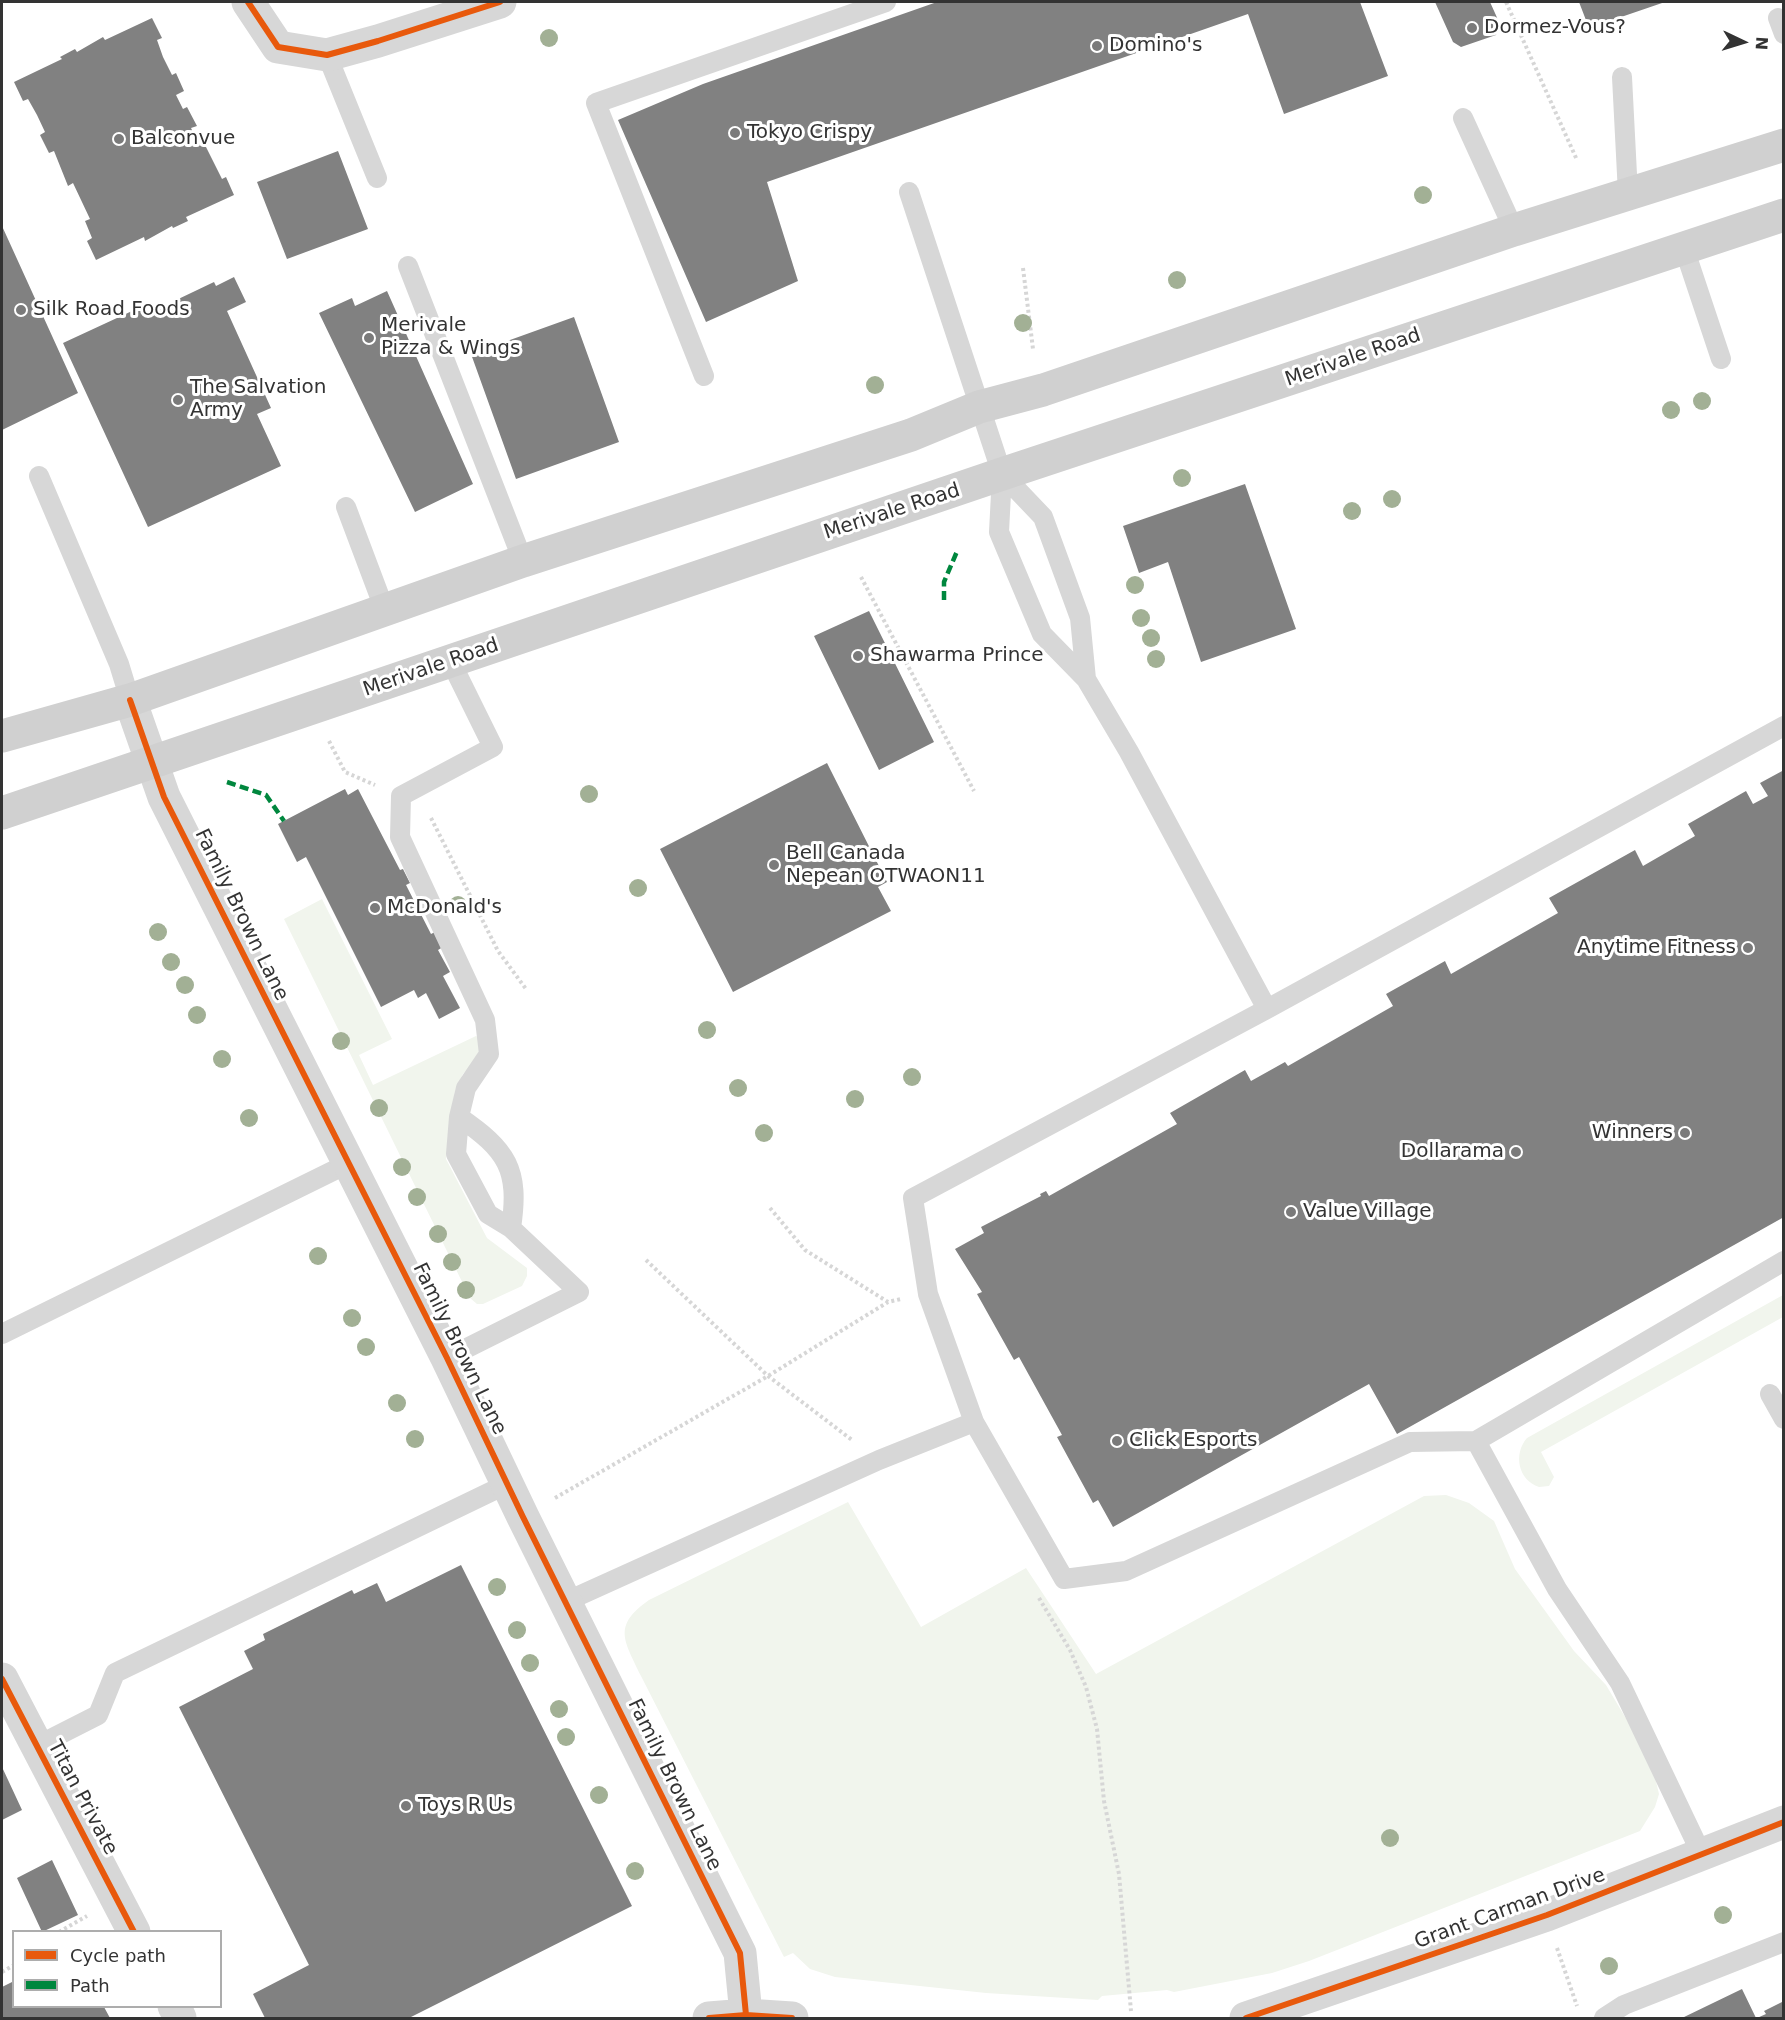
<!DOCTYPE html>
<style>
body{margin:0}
#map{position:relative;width:1785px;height:2020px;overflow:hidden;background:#fff;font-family:"DejaVu Sans",sans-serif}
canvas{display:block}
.frame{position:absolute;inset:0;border:3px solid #333;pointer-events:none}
.legend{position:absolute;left:12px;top:1930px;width:210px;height:78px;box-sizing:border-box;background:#fff;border:2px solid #adadad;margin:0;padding:8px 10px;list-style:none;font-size:18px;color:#333}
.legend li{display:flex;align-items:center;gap:12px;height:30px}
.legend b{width:30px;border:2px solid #adadad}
.north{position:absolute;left:1713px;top:12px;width:60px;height:60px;-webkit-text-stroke:4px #fff;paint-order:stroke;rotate:94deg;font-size:16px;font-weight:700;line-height:24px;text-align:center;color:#333}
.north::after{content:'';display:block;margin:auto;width:21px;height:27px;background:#333;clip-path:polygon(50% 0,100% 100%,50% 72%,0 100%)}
</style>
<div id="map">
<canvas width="1785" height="2020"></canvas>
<div class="frame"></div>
<ul class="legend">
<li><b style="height:8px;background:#e8590c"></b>Cycle path</li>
<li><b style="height:8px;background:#00873e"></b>Path</li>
</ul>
<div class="north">N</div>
</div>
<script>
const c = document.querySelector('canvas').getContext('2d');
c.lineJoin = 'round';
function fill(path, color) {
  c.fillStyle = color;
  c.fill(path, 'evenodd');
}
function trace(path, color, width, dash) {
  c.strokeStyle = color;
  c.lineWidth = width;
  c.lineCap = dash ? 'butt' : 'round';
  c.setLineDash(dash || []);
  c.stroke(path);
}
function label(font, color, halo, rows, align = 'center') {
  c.font = font + ' "DejaVu Sans",sans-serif';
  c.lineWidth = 6;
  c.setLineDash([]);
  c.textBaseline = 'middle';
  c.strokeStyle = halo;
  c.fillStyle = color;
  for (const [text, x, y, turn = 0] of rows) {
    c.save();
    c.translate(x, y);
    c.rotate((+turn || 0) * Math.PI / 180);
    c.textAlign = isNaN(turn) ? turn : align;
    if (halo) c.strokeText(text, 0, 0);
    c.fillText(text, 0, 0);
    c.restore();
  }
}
const green = new Path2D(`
 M322,899l70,140 -33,16 14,30 103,-49 7,4 -6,20 -14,14 -8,17 -9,68 41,79 40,30v8l-5,10 -39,18h-6l-7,-6 -186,-379z
 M1783,1295v22l-242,135 13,25 -5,9 -10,1c-21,-7 -26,-33 -12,-49z
 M1446,1495l23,8 25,18 21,48 59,82 32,34 28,47 19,37 6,25 -4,13 -15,24 -331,130 -37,12 -98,19 -7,-2 -65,6 -4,4 -112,-7 -151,-16 -25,-8 -17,-16 -9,4 -143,-281c-17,-36 -29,-50 8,-76l199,-98 73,125 105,-59 70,106 328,-178z`);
const building = new Path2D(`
 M937,2h423l28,74 -104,38 -36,-100 -481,168 31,99 -92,41 -88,-202 85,-36z
 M1435,2h55l9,20 -3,13 -35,12 -8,-5z
 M1579,2h86l-76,26z
 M152,18l10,20 -5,2 6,17 9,18 4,-2 8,18 -8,4 7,14 4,-2 10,19 -6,2 9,18 4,-3 18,36 4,-2 8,18 -48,22 2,4 -15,7 -1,-2 -27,15 -1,-4 -48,23 -9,-19 5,-3 -7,-17 5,-2 -17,-36 -5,3 -14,-35 -5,2 -9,-18 5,-3 -8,-17 -9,-16 -5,2 -9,-19 48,-23 -2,-2 15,-8 2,3 26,-15 2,3z
 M338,151l30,78 -81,30 -30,-77z
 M2,226l76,167 -76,37z
 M234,277l12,25 -19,9 44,97 -14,6 24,52 -133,61 -85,-184 82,-38 4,8 65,-31 2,4z
 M387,291l86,193 -58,28 -96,-199 33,-15 3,8z
 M574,317l45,125 -103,37 -45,-125z
 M1245,484l51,145 -95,33 -33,-100 -29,11 -16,-47z
 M869,611l65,131 -55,28 -65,-134z
 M827,763l60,119 -9,5 13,24 -158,81 -73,-143z
 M1784,770v447l-387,217 -28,-50 -256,143 -15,-27 -5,3 -36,-66 5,-2 -43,-78 -5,3 -37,-66 5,-2 -27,-43 29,-16 -3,-6 60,-31 -1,-2 6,-3 3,5 128,-72 -7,-11 75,-43 6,11 34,-19 3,4 105,-60 -7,-12 59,-33 6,13 107,-61 -9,-15 86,-48 8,16 52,-30 -7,-12 58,-33 7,13 15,-8 -8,-13z
 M345,789l3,6 10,-6 42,81 3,-1 7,14 -4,2 25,49 4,-2 8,15 -5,3 12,22 -7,4 17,32 -21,11 -13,-26 -8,5 -4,-8 -33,17 -75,-150 -9,5 -19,-38z
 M461,1565l171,341 -223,112h-144l-12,-24 56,-29 -130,-258 74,-38 -9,-18 21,-11 -2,-6 89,-44 2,4 23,-11 9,19z
 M2,1767l20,43 -20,10z
 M52,1860l26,55 -36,17 -25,-54z
 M14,1981v26h90l6,11h-108v-31z
 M1742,1989l14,29h-74z
 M1784,2001v17h-27l9,-4 -2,-3z`);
const path = new Path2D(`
 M1506,2l71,158
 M1023,268l10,81
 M861,577l113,214
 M329,741l16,31 30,13
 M431,818l67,133 28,38
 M770,1208l35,42 83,52 13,-3
 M646,1260l122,116 84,64
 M555,1498l213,-122 120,-74
 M1039,1598l31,52 16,37 11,42 7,72 15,73 12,137
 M59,1932l28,-16
 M1557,1948l20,58
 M2,1972l12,-7`);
const service = new Path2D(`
 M1778,18l6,16
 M327,55l50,123
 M1622,77l6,117
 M1463,118l51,112
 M909,192l93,282 -3,58 43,102 44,45 43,73 138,257
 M1684,248l37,111
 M408,266l115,295
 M704,376l-108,-273 290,-101
 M1002,474l41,43 37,101 6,61
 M39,476l80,188 11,36
 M346,507l38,101
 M459,1117c48,33 61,52 52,111
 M2,1334l345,-170
 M447,1358l132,-66 -68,-64 -23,-14 -32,-60 3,-37 7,-29 23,-34 -4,-34 -85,-183 1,-41 92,-49 -42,-85
 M1770,1394l14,25
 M1476,1441l308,-180
 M565,1602l314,-142 95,-38
 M35,1747l63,-32 17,-42 392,-189
 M1701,1853l-81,-170 -63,-94 -81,-148 -66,1 -284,129 -62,8 -90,-157 -46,-128 -15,-96 354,-189 517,-283
 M1604,2018l20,-13 160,-63`);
const minor = new Path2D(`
 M248,2l30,45 49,8 51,-14 122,-39
 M2,1679l132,253
 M174,2006l6,12`);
const tertiary = new Path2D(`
 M130,700l34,97 283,561 76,159 217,436 6,62
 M709,2018l37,-3 46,3
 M1246,2018l301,-103 237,-93`);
const secondary = new Path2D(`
 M2,736l128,-36 393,-139 388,-126 68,-28 64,-17 471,-160 270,-85
 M2,813l1000,-339 782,-259`);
const quiet = new Path2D(`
 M944,600v-18l14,-33
 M227,782l39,13 18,26`);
const cycleway = new Path2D(`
 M248,2l30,45 49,8 51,-14 122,-39
 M130,700l34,97 283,561 76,159 217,436 6,62
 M2,1679l132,253
 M709,2018l37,-3 46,3
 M1246,2018l301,-103 237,-93`);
const trees = [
 [549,38],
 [1423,195],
 [1177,280],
 [1023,323],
 [875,385],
 [1702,401],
 [1671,410],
 [1182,478],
 [1392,499],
 [1352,511],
 [1135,585],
 [1141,618],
 [1151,638],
 [1156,659],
 [589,794],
 [638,888],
 [458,905],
 [158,932],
 [171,962],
 [185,985],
 [197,1015],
 [707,1030],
 [341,1041],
 [222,1059],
 [912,1077],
 [738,1088],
 [855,1099],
 [379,1108],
 [249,1118],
 [764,1133],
 [402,1167],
 [417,1197],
 [438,1234],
 [318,1256],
 [452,1262],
 [466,1290],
 [352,1318],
 [366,1347],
 [397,1403],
 [415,1439],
 [497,1587],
 [517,1630],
 [530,1663],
 [559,1709],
 [566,1737],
 [599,1795],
 [1390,1838],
 [635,1871],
 [1723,1915],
 [1609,1966]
];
const markers = [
 [1472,28,6,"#7a7a7a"],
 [1097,46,6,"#7a7a7a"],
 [735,133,6,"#7a7a7a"],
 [119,139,6,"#7a7a7a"],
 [21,310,6,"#7a7a7a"],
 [369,338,6,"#7a7a7a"],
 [178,400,6,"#7a7a7a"],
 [858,656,6,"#7a7a7a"],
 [774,865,6,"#7a7a7a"],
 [375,908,6,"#7a7a7a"],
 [1748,948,6,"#7a7a7a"],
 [1685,1133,6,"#7a7a7a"],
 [1516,1152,6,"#7a7a7a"],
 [1291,1212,6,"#7a7a7a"],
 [1117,1441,6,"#7a7a7a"],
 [406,1806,6,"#7a7a7a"]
];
const poiNames = [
 ["Dormez-Vous?",1484,28],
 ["Domino's",1109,46],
 ["Tokyo Crispy",747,133],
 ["Balconvue",131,139],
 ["Silk Road Foods",33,310],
 ["Merivale",381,326],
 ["Pizza & Wings",381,349],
 ["The Salvation",190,388],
 ["Army",190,411],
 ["Shawarma Prince",870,656],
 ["Bell Canada",786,854],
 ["Nepean OTWAON11",786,877],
 ["McDonald's",387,908],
 ["Anytime Fitness",1736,948,"right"],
 ["Winners",1673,1133,"right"],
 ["Dollarama",1504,1152,"right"],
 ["Value Village",1303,1212],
 ["Click Esports",1129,1441],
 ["Toys R Us",418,1806]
];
const streetNames = [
 ["Merivale Road",1353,358,-19],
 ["Merivale Road",892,512,-18],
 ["Merivale Road",431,668,-19],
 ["Family Brown Lane",241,915,64],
 ["Family Brown Lane",459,1349,64],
 ["Family Brown Lane",674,1785,64],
 ["Titan Private",82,1798,62],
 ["Grant Carman Drive",1510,1909,-20]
];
fill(green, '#f1f5ed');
fill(building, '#818181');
trace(path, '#d6d6d6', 4, [3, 3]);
trace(service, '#d7d7d7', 20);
trace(minor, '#d7d7d7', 33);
trace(tertiary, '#d7d7d7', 33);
trace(secondary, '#d0d0d0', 33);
trace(quiet, '#00873e', 4.5, [9, 4.5]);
trace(cycleway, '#e8590c', 6);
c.fillStyle = '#a2b095';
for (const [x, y] of trees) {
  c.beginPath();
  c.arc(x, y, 9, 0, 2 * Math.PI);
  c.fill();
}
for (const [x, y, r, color] of markers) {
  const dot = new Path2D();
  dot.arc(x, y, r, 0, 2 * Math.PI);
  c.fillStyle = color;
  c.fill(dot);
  trace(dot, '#fff', 2);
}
label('20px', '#333', '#fff', poiNames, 'left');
label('20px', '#333', '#fff', streetNames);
</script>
